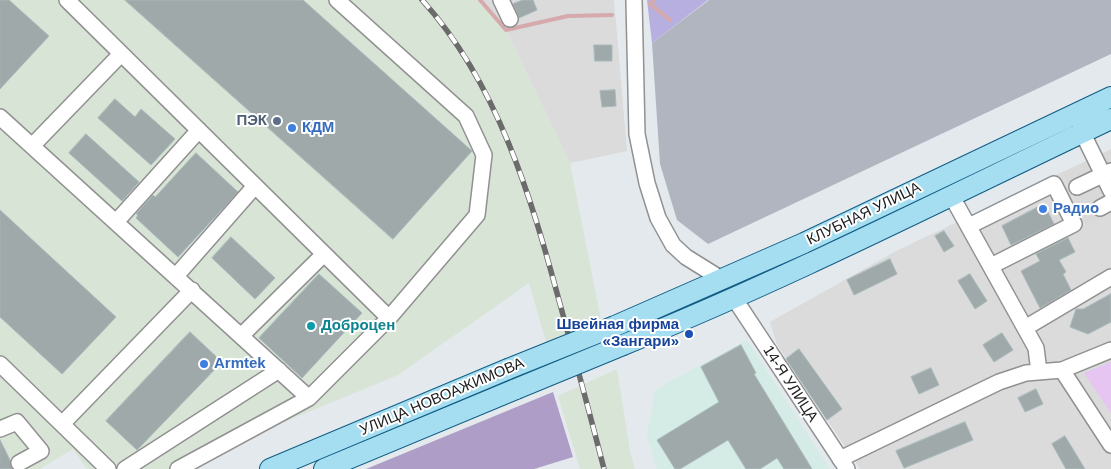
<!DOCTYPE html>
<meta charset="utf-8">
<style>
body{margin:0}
canvas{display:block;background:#e3e9ed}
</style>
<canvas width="1111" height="469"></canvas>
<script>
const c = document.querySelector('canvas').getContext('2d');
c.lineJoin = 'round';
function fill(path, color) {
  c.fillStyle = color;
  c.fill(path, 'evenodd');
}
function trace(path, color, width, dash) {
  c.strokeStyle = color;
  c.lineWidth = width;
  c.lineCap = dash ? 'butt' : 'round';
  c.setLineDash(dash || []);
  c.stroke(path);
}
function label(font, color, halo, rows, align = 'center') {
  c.font = font + ' Helvetica,sans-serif';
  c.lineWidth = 4;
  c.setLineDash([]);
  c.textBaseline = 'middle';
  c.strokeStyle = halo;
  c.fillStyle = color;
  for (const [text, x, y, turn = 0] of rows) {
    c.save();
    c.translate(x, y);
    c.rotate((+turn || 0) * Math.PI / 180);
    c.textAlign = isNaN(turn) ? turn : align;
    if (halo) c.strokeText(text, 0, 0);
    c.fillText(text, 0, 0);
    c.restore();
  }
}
const residential = new Path2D(`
 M482,0h132l13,151 -57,12 -64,-133z
 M1111,149v320h-251l-83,-124 -7,-23 126,-71z`);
const commercial = new Path2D(`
 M747,340l83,129h-173l-10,-33 8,-46z`);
const industrial = new Path2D(`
 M0,0h482l24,30 64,133 31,157 -55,22 -17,-59 -131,92 -126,52 -77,42h-108l-14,-20 -33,20h-40z
 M617,369l13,82 5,18h-55l-22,-73z`);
const construction = new Path2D(`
 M709,0h402v54l-403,190 -31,-24 -17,-56 -8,-121z`);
const grass = new Path2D(`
 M647,0h61l-56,43z`);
const forest = new Path2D(`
 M553,392l20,65 -39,12h-168z`);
const park = new Path2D(`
 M1111,362v51l-27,-40z`);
const parking = new Path2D(`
 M1111,150v63l-24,12 -24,-52z`);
const stream = new Path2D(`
 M480,0l26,30 62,-14 44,-1
 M654,0l-4,4 20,16`);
const building = new Path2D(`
 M0,0h9l40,36 -49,53z
 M125,0h178l169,151 -79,88z
 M523,0h10l4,10 -18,8 -6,-14z
 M594,45h18v16h-17z
 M615,90l1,16 -14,1 -2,-16z
 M115,99l20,18 6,-8 34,30 -24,26 -53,-47z
 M86,134l53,48 -17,19 -53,-48z
 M196,153l42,39 -60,65 -42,-39 2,-3 -2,-1 17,-19 2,2z
 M1044,204l10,20 -43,21 -9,-19z
 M0,210l116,107 -54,57 -62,-57z
 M944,231l10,15 -10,6 -9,-16z
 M231,237l44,41 -20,21 -43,-41z
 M1068,238l7,14 -16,8 7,12 -3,2 8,16 -31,18 -19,-37 19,-10 -4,-7z
 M890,259l7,15 -43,21 -7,-15z
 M319,274l43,39 -60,65 -43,-40z
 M970,274l17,27 -12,8 -17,-28z
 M1111,294v28l-23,12 -18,-7 6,-18h7z
 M190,332l32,30 -85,88 -31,-29z
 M1002,333l11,17 -19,12 -11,-17z
 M741,345l15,28 -2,1 58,95h-28l-7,-11 -17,11h-14l-18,-29 -48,29h-5l-18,-29 62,-38 -18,-35z
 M799,349l43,60 -15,11 -41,-61z
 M931,368l8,17 -20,9 -8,-17z
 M1036,389l7,15 -18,8 -7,-14z
 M965,422l8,18 -69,28 -8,-17z
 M1065,436l20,33h-19l-14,-25z
 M0,440l10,20 2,9h-12z`);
const minor = new Path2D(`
 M67,0l322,318
 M501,0l9,19
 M634,0l3,134 10,49 11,35 15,27 13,12 37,23
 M0,117l309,281
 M1082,132l29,59
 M32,146l89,-92
 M1077,187l34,-16
 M951,195l85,153 3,24
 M1100,208l11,-6
 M116,222l83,-92
 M969,226l85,-42 20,40 -83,42
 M176,276l79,-90
 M734,298l113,171
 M1025,328l86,-51
 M241,336l83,-82
 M0,364l108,105
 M1062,370l49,75
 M62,424l130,-134
 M0,429l17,-7 24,29 -22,12
 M840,459l159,-77 27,-9 36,-3 49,-20
 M125,469l154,-99
 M178,469l131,-71 80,-80 88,-103 7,-60 -18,-39 -129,-116`);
const major = new Path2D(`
 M615,326l189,-83 307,-146
 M623,345c166,-67 326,-149 488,-226
 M270,469l238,-100
 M324,469l192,-80`);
const rail = new Path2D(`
 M422,0c76,84 109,197 138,304 15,55 30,110 44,165`);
const majorBridge = new Path2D(`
 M508,369l107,-43
 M516,389l107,-44`);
const markers = [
 [277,121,5,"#5c6f8a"],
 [292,128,5,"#3f7fe0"],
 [1043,209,5,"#3f7fe0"],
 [311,326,5,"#0f9aa8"],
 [689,334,5,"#1a4fb4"],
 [204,364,5,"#3f7fe0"]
];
const serviceNames = [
 ["ПЭК",267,121]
];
const shopNames = [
 ["КДМ",302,128],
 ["Радио",1053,209],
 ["Armtek",214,364]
];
const streetNames = [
 ["КЛУБНАЯ УЛИЦА",864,214,-26],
 ["14-Я УЛИЦА",790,384,57],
 ["УЛИЦА НОВОАЖИМОВА",442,397,-23]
];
const transitNames = [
 ["Швейная фирма",679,325],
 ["«Зангари»",679,342]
];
const cultureNames = [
 ["Доброцен",321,326]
];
fill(residential, '#dadbda');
fill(commercial, '#d4ece5');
fill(industrial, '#d8e5d6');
fill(construction, '#b0b5c0');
fill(grass, '#b8afe1');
fill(forest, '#ad9dc7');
fill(park, '#e7c5f2');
fill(parking, '#d9d9d9');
trace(stream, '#d6a9ad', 4);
fill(building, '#a0a9aa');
trace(building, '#a8babc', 1);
trace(minor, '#919191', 18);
trace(major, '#115c84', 22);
trace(minor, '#fff', 15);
trace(major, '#a5def1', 20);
trace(rail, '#6b6b6b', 5.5);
trace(rail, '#fff', 4, [11]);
trace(majorBridge, '#115c84', 22, []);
trace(majorBridge, '#a5def1', 20);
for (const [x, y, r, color] of markers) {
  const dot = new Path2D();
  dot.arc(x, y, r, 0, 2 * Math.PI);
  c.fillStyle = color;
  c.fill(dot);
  trace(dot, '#fff', 2);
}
label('bold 15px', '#4e5e75', '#fff', serviceNames, 'right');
label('bold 15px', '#366cbe', '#fff', shopNames, 'left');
label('15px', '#1d1d1d', '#fff', streetNames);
label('bold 15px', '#164399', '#fff', transitNames, 'right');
label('bold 15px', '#0d838f', '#fff', cultureNames, 'left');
</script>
